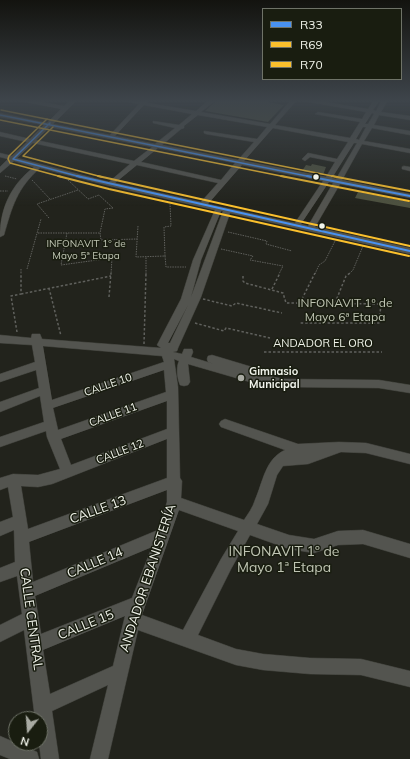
<!DOCTYPE html>
<meta charset="utf-8">
<style>
body{margin:0}
#map{position:relative;width:410px;height:759px;overflow:hidden;background:#22231c;font-family:Mulish,sans-serif}
canvas{display:block}
.legend{position:absolute;left:262px;top:8px;width:140px;height:72px;box-sizing:border-box;background:#191d10;border:1px solid #6f7368;margin:0;padding:5px 7px;list-style:none;font-size:12px;color:#f1f4eb}
.legend li{display:flex;align-items:center;gap:8px;height:20px}
.legend b{width:20px;border:1px solid #6f7368}
.north{position:absolute;left:8px;top:711px;width:40px;height:40px;box-sizing:border-box;background:#191d10;border:1px solid #6f7368;border-radius:50%;rotate:197deg;font-size:11px;font-weight:700;line-height:16px;text-align:center;color:#f1f4eb}
.north::after{content:'';display:block;margin:auto;width:14px;height:18px;background:#a9aba3;clip-path:polygon(50% 0,100% 100%,50% 72%,0 100%)}
</style>
<div id="map">
<canvas width="410" height="759"></canvas>
<ul class="legend">
<li><b style="height:5px;background:#4892f2"></b>R33</li>
<li><b style="height:5px;background:#fbc02d"></b>R69</li>
<li><b style="height:5px;background:#fbc02d"></b>R70</li>
</ul>
<div class="north">N</div>
</div>
<script>
const c = document.querySelector('canvas').getContext('2d');
c.lineJoin = 'round';
function fill(path, color) {
  c.fillStyle = color;
  c.fill(path, 'evenodd');
}
function trace(path, color, width, dash) {
  c.strokeStyle = color;
  c.lineWidth = width;
  c.lineCap = dash ? 'butt' : 'round';
  c.setLineDash(dash || []);
  c.stroke(path);
}
function label(font, color, halo, rows, align = 'center') {
  c.font = font + ' Mulish,sans-serif';
  c.lineWidth = 3;
  c.setLineDash([]);
  c.textBaseline = 'middle';
  c.strokeStyle = halo;
  c.fillStyle = color;
  for (const [text, x, y, turn = 0] of rows) {
    c.save();
    c.translate(x, y);
    c.rotate((+turn || 0) * Math.PI / 180);
    c.textAlign = isNaN(turn) ? turn : align;
    if (halo) c.strokeText(text, 0, 0);
    c.fillText(text, 0, 0);
    c.restore();
  }
}
const building = new Path2D(`
 M217,100h46l-1,1 22,4 -16,17 -63,-11z
 M312,164l14,3 -3,8 -21,-4 4,-6 5,1z
 M358,192l52,10v6l-55,-10z`);
const pathFar1 = new Path2D(`
 M5,176l12,3
 M32,180l18,19
 M68,180l20,19 11,-4 14,13
 M0,191h8
 M113,208l-8,1 -5,24 1,7 36,-1
 M49,218l-12,-14 41,-14
 M138,226l-2,31 29,-1 1,11h20
 M228,232l39,9 -1,3 26,7
 M38,233h62
 M67,233l-6,32 51,-7 -1,16
 M221,249l32,7 -3,4 33,6 -4,8
 M165,256l-1,-29 7,-1 -1,-22
 M21,269v5
 M27,269l14,-50
 M146,274v-17
 M315,274l4,-9 6,-4 10,-20
 M349,274l4,-4 10,-24`);
const path = new Path2D(`
 M243,276v5l2,2 38,10 3,10 95,1 -2,19h-79
 M49,288l12,48
 M272,289l8,-16
 M21,294l90,-18
 M109,297l2,-24
 M203,299l29,7 4,-3 46,10
 M300,303l15,-30
 M335,303l11,-27 4,-3
 M195,323l29,8 2,-3 44,10
 M17,332l-6,-36 10,-2v-21
 M144,344l2,-71
 M264,352h118`);
const minor = new Path2D(`
 M15,100h14l35,6 7,-6h6l-24,24 57,11 29,-31 -19,-4 21,2 8,-2 -2,3 49,8 13,-11h7l-15,12 69,12 21,-24h6l-22,25 75,13 10,-16 -45,-8 3,-2 44,7 4,-7 -68,-12h14l56,9 6,-9h6l-7,10 3,1 6,-11h6l-7,12 29,4v4l-31,-5 -5,10 36,6v4l-38,-7 -8,13 46,8v4l-48,-9 -20,36 68,14v4l-70,-14 -25,43 95,21v6l-180,-41 -29,84 -23,51 -1,3 -4,1 9,2 2,-5h8l1,3 -2,5 23,7 -6,-2 -1,-3 1,-3 4,-1 60,18 1,4 12,2 94,1 31,5v8l-31,-5 -94,-1 -35,-5 -62,-18 2,18 -2,3 -4,1 -4,-1c-3,-7 -4,-18 -1,-24l-5,-2 4,28 2,91 2,3 -1,17 63,22c4,-6 9,-13 11,-20 8,-18 10,-41 30,-50l-64,-23 -2,-3 2,-3 4,-2 73,25 41,-2 27,1 44,11v10l-44,-11 -25,-1 -33,12 -25,2 -6,9 -9,29 -11,20 32,11 25,4 24,-8 25,-1 47,14v14l-47,-14 -25,1 -24,8 -25,-4 -39,-14 -19,34 -33,66 38,14 27,5 47,4 51,1 49,12v16l-49,-12 -51,-1 -47,-4 -27,-5 -98,-35 -30,129h-18l18,-74 -56,26 7,48h-18l-2,-16h1v-24h-5l-11,-89 -24,12v-17l22,-11 -5,-38 -17,6v-14l15,-6 -1,-32 -14,6v-14l13,-5 -5,-30 -8,3v-12l13,-4 25,1 22,-6 -13,-32 -1,-6 -46,16v-10l44,-15 -4,-26 -40,16v-10l39,-14 -3,-18 -36,12v-8l35,-12 -3,-17 -32,-2v-8l31,3 1,-4h8l2,5 119,9 -4,-3 24,-46 12,-39 22,-50 -105,-24 -70,-18c-23,20 -28,39 -36,67l-4,2c0,-29 11,-52 34,-70l-20,-6 -14,12v-6l8,-8 -8,-2v-4l12,3 15,-14 -27,-6v-4l30,7 14,-14 -44,-8v-4l47,10 14,-14zM144,105l48,9 -13,11 -26,-4v2l22,5 -20,16 -40,-8zM372,113l2,1 -6,10h-3zM198,115l69,12 -10,12 -53,-8v2l2,1 48,8 -16,18 -76,-15 19,-16 3,-1v-2zM50,127l102,20 -18,14 -98,-21zM363,127h3l-7,13 -3,-1zM273,128l75,14 -11,17 -29,-6 -6,6 3,2 5,-4 25,5 -9,15 -82,-16zM33,143l97,21 -21,18 -92,-24zM354,143h3l-21,36 -4,-1zM158,148l77,15 -14,17 -80,-18zM137,165l81,18 -17,19 -86,-19zM242,165l81,16 -28,42 -87,-19zM329,182l4,1 -25,43 -7,-2zM221,211h2l-32,86 10,-37zM188,305l-18,38h-2zM43,346l119,10 2,6 -112,38zM164,370l2,22 -108,38 -5,-22zM167,401v28l-96,36 -10,-26zM167,439v39l-139,51 -7,-43 17,1 14,-3zM167,490v12l-9,28 -125,52 -4,-40zM179,510l59,21 -17,28 -38,71 -41,-15zM152,547l-20,51 -91,36 -6,-38zM125,616l-12,50 -63,28 -7,-44z
 M404,166l6,1v4l-8,-2v-2z
 M0,736l37,16 2,7h-29l-10,-4z`);
const bus1Far1 = new Path2D(`
 M0,115l312,62
 M50,123l-37,36 68,18`);
const bus1 = new Path2D(`
 M77,176l333,75
 M307,176l103,20`);
const bus2Far1 = new Path2D(`
 M47,119l-38,37 -1,3 2,4 52,14
 M0,120l286,57`);
const bus2 = new Path2D(`
 M58,176l51,13 300,67
 M281,176l128,25`);
const bus3Far1 = new Path2D(`
 M1,110l336,67
 M53,127l-30,29 79,21`);
const bus3 = new Path2D(`
 M98,176l312,70
 M332,176l78,15`);
const markers = [
 [316,177,3.5,"#f1f4eb"],
 [322,226,3.5,"#f1f4eb"],
 [241,378,4,"#a9aba3"]
];
const farNeighbourhoodnames = [
 ["INFONAVIT 1º de",86,244],
 ["Mayo 5ª Etapa",86,256]
];
const streetNames = [
 ["ANDADOR EL ORO",323,344],
 ["CALLE 10",108,385,-19],
 ["CALLE 11",113,415,-20],
 ["CALLE 12",120,452,-21]
];
const poiNames = [
 ["Gimnasio",249,372],
 ["Municipal",249,385]
];
const neighbourhoodNames = [
 ["INFONAVIT 1º de",345,303],
 ["Mayo 6ª Etapa",345,317]
];
const nearStreetnames = [
 ["CALLE 13",98,510,-20],
 ["CALLE 14",95,563,-23],
 ["ANDADOR EBANISTERÍA",148,578,-72],
 ["CALLE CENTRAL",31,619,82],
 ["CALLE 15",86,625,-22]
];
const nearNeighbourhoodnames = [
 ["INFONAVIT 1º de",284,552],
 ["Mayo 1ª Etapa",284,568]
];
fill(building, '#4d513f');
trace(minor, '#3d3e38', 1);
trace(pathFar1, '#60615d', 1, [1.5, 1]);
trace(path, '#60615d', 1.5, [2.5, 2]);
fill(minor, '#53544f');
trace(bus1Far1, '#4892f2', 1.5);
trace(bus1, '#4892f2', 2);
trace(bus2Far1, '#fbc02d', 1.5);
trace(bus2, '#fbc02d', 2);
trace(bus3Far1, '#fbc02d', 1.5);
trace(bus3, '#fbc02d', 2);
const sky = c.createLinearGradient(0, 0, 0, 206);
sky.addColorStop(0, '#13130f');
sky.addColorStop(0.49, '#3e454b');
sky.addColorStop(1, '#3e454b00');
c.fillStyle = sky;
c.fillRect(0, 0, 410, 206);
for (const [x, y, r, color] of markers) {
  const dot = new Path2D();
  dot.arc(x, y, r, 0, 2 * Math.PI);
  c.fillStyle = color;
  c.fill(dot);
  trace(dot, '#191d10', 1.5);
}
label('10px', '#bfc4b3', '#191d10', farNeighbourhoodnames);
label('11px', '#f1f4eb', '#191d10', streetNames);
label('bold 11px', '#f1f4eb', '#191d10', poiNames, 'left');
label('12px', '#bfc4b3', '#191d10', neighbourhoodNames);
label('13px', '#f1f4eb', '#191d10', nearStreetnames);
label('14px', '#bfc4b3', '#191d10', nearNeighbourhoodnames);
</script>
